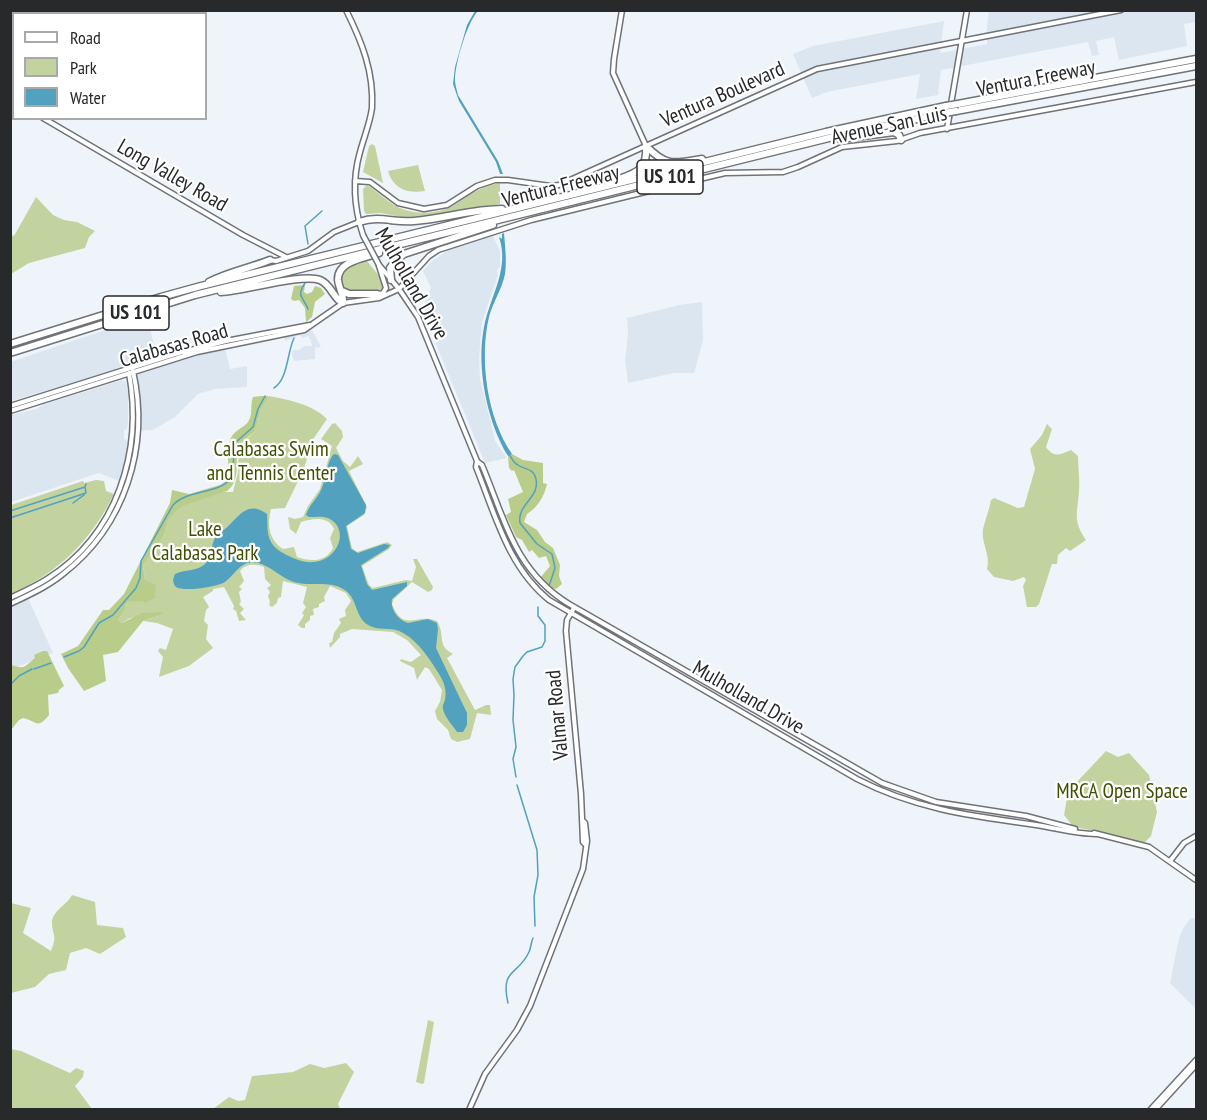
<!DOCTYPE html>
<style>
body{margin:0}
#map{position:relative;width:1207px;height:1120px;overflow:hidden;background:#eff4fa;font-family:"PT Sans Narrow",sans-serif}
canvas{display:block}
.frame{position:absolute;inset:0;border:12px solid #27292b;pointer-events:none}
.legend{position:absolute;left:12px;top:12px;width:195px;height:108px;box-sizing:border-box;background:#fff;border:2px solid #a9a9aa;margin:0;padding:8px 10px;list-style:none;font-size:18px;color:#27292b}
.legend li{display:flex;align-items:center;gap:12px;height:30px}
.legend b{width:30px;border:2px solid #a9a9aa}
</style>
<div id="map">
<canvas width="1207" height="1120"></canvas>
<div class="frame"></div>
<ul class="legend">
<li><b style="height:8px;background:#fff"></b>Road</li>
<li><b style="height:16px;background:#c3d39f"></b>Park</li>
<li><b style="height:16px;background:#51a1bf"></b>Water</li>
</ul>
</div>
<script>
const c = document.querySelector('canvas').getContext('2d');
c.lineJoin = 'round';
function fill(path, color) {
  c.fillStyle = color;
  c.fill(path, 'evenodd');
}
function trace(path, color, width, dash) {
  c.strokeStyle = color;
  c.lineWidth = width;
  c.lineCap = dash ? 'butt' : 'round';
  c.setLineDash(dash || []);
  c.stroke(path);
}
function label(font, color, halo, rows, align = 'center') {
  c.font = font + ' "PT Sans Narrow",sans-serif';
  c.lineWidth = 4.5;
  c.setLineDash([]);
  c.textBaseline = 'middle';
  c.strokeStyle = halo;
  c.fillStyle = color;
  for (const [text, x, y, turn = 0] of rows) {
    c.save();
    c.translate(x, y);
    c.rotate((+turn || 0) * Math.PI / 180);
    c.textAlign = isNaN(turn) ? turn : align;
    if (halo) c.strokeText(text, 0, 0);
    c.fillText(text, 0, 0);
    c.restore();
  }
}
const built = new Path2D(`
 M989,11h207v11l-12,2 3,22 -68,14 -5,-23 -18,4 3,14 -7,1 -4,-14 -147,28 -3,25 -22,4 4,-25 -93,18 -15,6 -19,-44 20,-8 131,-25 -4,32 47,-9v-18z
 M493,236l7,15v15l-3,4 1,5 -16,47 -3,37 1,20 12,49 3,13 12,17 -22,5 -52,-126 -10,-30 8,-19 -8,-17 8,-9 19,-13z
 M702,302l1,38 -9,33h-20l-46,10 -3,-22 3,-28 -1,-15 52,-13z
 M147,316l10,41 29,-3 38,-10 6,25 17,-3v21l-32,2 -17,5 -23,23 -22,13 -17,1 -1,-38 -6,-27 -118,35 -1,-39z
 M312,330l9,17 -6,1v11l-21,2 -2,-7 1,-4h6l5,-4h8l-1,-6 -2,-1v-3l-7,2 -2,-3 -15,6v-4z
 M122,380l4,2 2,10v28l-1,9 -3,1v9l4,3 -2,15 -7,24 -20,-8 -88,29v-87l26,-6 5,-4z
 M26,594l27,59 -42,16v-68z
 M1191,918h5v91l-26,-26 9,-45 5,-11z`);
const green = new Path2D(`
 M372,144l3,2 8,37 -20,-11 6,-26z
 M418,165l7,26c-17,3 -32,-2 -37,-20z
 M500,183v21l-81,13 -13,1 -25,-5 -15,1 -2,-3 -1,-22 4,-4c9,6 18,14 27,20 18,11 46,10 63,-2 14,-10 26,-17 43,-20z
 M36,197l17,18 11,5 13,2 18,9 -6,6 -4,11 -56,15 -18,11v-39l3,1z
 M367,261l17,21 1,5 -4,5 -32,-1 -6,-3 -2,-11 3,-8z
 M269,396c20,4 43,8 58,23l-13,19 -11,33 -18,37 -14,1c-4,16 -2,31 12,40l11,-2 3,10c14,5 29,5 36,-9l-3,-10 4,-9c-5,-13 -21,-11 -33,-7l-5,12 -6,-5 -2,-12 7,2 8,-2 5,-11 12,-17 12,-43 -11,-7 11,-15 3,-1 7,8 1,6 -7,11 7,13 7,6 8,-11 5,8 -14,7 18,36 -3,8 -17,11 5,22 5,4 30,-10 5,3 -3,4 -27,17 7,19 4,3 33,-8 6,1 4,-14 -3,-8h4l16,28 -1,3 -4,2 -16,-10 -18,17 -2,5c12,30 24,8 45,17 9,15 -1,24 16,33l-6,4 28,52 11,-5h4l1,10 -14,-2 -7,26 -13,3 -6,-3 -3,-9 -11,-11 -2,-8 5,-9 2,-12 -13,-21 -4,-2 -8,13 -3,-12 -14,-7 1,-2 10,3 10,-7 -14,-15 -14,-8 -41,-3 -12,5v3l-10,11 -1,-5 3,-1 2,-9 7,-10 -2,-4 7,-3 -1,-6 6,-9 -5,-8 -16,-7 -6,11 1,4 -6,3v3l-6,2 1,6 -4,1v4l-5,4v4h-3l-4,-3 6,-10 -2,-2 4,-6 -3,-4 4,-16 -24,-6 -2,16 -3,1 -1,5 -5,4 -3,-2 1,-3 -2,-6 2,-4 -3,-4 4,-3 -6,-6 -1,-12c-8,-3 -18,-4 -24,4l4,10 -5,6 3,2 -3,3 2,10 -2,2 5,5 -4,4 6,7 -7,1 -3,-10 -3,-2 1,-3 -10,-19 -11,2v2l-10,6 6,10 -3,3 -2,11 4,4 -2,14 7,9 -24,18 -30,11 4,-20 -5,-6 2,-3 6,2 7,-21 -16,-6 -14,-2 18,-6 -31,3 -8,5 -4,-3 7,-10v-4l3,-4 14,-2 7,-17 -4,-3 -2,-15c12,-19 20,-40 32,-59l40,-14h18l5,-20 1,-25 16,-16 6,-22z
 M1047,424l5,5 -6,18c8,11 13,8 25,3l7,6c0,12 2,23 1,34 -1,22 -7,30 7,50l-16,11 -4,-3 -8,7 -1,9h-5l-13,40 -3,3h-9l-4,-21 3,-6 -2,-3 -11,4 -19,-4 -7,-8c4,-14 -6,-25 -4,-40 2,-9 6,-18 8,-29l3,-2 24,10 6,-1 11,-38 -5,-20 12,-14z
 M96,480l8,1 2,10 8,3c-24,48 -55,78 -103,100v-89l72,-24 1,2z
 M1106,751l12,6 11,-4 20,22 8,37 -6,24 -7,7 -68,-16 -4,-2 -8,-10 3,-17 9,-9 -1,-5z
 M72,895l23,7 2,23 26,3 3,9 -26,17 -14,-6 -16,5 -4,17 -17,4 -14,13 -24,6v-90l20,5 -8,25 28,18c7,-18 1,-14 1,-29 1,-12 15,-17 20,-27z
 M428,1020l6,2 -10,61 -2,1 -6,-2z
 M11,1049l10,2 49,22 6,-5 8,3 -1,6 -8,9 17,23h-81z
 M346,1063l8,9 -16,32 2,5h-127l16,-12 9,4 7,-1 7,-24 41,-4 17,-8 14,4z`);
const forest = new Path2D(`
 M305,285l-1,7 3,2 5,-2 3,-6 6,2 4,6 -10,8 -3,15 -6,5 -1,-14 -6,-8 -5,1 -3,-2 3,-13z
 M261,396h7v2l-7,11 -6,22 -17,15c-3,16 3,34 -11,45l-45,15 -14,13 -5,17 -20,29 2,15 11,5 -1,13 -10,5 -3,-2 -14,1 -3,4v4l-7,10 4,3 20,-10 20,-1 -1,3 -18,6 -25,31 -15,3 3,26 -22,10 -16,-23 -7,-14 17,-8 25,-36h6l15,-16 46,-91 2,-13 17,4 31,-9 7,-5c3,-13 -1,-27 3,-39 3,-12 16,-13 19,-21 4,-7 1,-16 4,-23z
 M512,454l11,6 20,3v20l4,1c-3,13 -9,23 -20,30l-3,8 13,8 8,12 8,6 7,17 -1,11 3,8 -6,5 -6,-2 -10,-9 10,-12 -4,-10 -7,2 -7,-8 -3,2 -7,-12 -6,-3 -10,-22 5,-3 -3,-13 15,-7 -9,-22 -2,1 -3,-3 -1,-12z
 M43,651h4l17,35 -5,4 -1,3 -10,2 1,20c-12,15 -12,6 -26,3l-4,2 -8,10v-65c14,4 12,3 24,-7l-1,-3z`);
const water = new Path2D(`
 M475,11h3c-11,12 -23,52 -23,69 0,5 2,10 3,15l40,66 5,13h-3l-4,-12 -37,-61 -6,-17 2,-17 12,-42z
 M504,233c1,13 3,28 1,41 -3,15 -12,28 -16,43 -10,42 -2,101 23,137l-4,2c-21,-34 -32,-89 -24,-129 6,-31 26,-58 15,-90l3,2v-5z
 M334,454l4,1 28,50 -1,8 -19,13 5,23 7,4 26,-9 6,1 -2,3 -27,17 6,19 5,6 35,-8v4l-15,13c-2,10 6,21 16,24l20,-4 9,4 1,6 -2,19 31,65v12l-4,7h-6c-4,-6 -13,-16 -14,-23 -1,-4 1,-5 2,-9 2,-10 -1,-18 -6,-26 -9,-15 -23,-36 -40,-43 -10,-4 -21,0 -31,-6 -14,-9 -10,-28 -25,-36 -14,-9 -33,-2 -49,-7 -13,-4 -23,-16 -36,-19 -17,-4 -22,11 -33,19 -8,5 -41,10 -49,5 -4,-4 -3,-9 -1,-13 10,-5 21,-2 30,-10 8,-7 5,-17 10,-26 2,-5 6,-6 10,-9 13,-10 21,-30 42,-15 1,8 -1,19 4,28 4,8 14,12 22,16 40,18 62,-28 35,-40 -6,-2 -13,-1 -19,-1l-3,-2c3,-10 11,-16 15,-25 5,-9 5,-28 13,-36z`);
const stream = new Path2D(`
 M308,244l-3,-18 17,-15
 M305,283c-9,14 -2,13 3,26
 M274,388c14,-9 13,-35 20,-50
 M509,454c3,4 4,9 9,11 7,5 16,3 18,14 4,19 -19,25 -16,44l17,21 15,10 3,14 -6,18
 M73,503l11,-8
 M10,511l75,-24 1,-3
 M10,518l76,-25 -1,-6
 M64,657l15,-6 5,-4 15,-24 14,-8 23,-27 4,-10 1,-17 32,-56c15,-16 43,-10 58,-26l5,-37 17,-15 5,-18 7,-13
 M34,669l17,-6
 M10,685l9,-9 13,-7
 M516,777l-3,-18 3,-12 -3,-27 1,-25 -1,-16 2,-12 8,-11 4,-4 15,-5 3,-6v-16l-7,-9v-9
 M517,785l20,65 1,25 -4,22 1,29
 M508,1003c-8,-35 10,-27 21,-51 2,-4 2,-10 4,-14`);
const secondary = new Path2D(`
 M346,10c16,32 28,62 26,98 -2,15 -8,29 -12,44 -8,28 -6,56 3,83
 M622,10l-8,49 -1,14 33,73
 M10,100l4,2
 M951,104l16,-94
 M43,118l200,117 43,22
 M947,129l3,-17
 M355,181l15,1 28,21 26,6 23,-4 30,-19 18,-6h13l42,6 9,-1 258,-116 304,-59
 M270,260l6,1 32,-10 26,-19 25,-10
 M379,265l20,24 19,28 59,144 -1,6c19,47 32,100 73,133l308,179c58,30 115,37 179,46 19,3 40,9 60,9
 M375,295l8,-2 3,-5 -7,-22
 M10,406l165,-52 51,-13 84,-16
 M10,411l187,-59 107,-22 39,-27 36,-5 20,-9 30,-33 9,-6 93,-30 118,-29 76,-18 58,-1 15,-5 44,-20 55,-6 23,-8 276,-51
 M478,462l4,3c23,55 33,106 87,139l313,179 54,19 90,14 49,13
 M10,598c13,-6 26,-12 37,-19 71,-45 96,-128 82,-206
 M10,604c19,-9 37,-17 53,-30 62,-48 87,-127 70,-203
 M574,608l-7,12 -1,11 15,163 2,48 2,2
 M1094,833l55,14 47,33
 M1170,861l14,-18 12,-7
 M469,1110l16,-36 32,-44 13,-24 53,-137 4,-28 -2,-18 -2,-2
 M1150,1110l46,-50
 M1155,1110l41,-45`);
const highway = new Path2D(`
 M958,104l238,-45
 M956,111l240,-45
 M840,139l54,-7 5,3 2,5
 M646,146c22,22 28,17 56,13
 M614,181c20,-8 34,-9 32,-35
 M359,222c22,-7 34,1 55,-1 29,-2 58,-12 88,-12
 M391,280l-1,-12 6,-8 8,-6 89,-29
 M209,282c19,-10 41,-14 61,-22
 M342,291l7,3h28
 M221,292c23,-1 81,-19 99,-12 12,5 13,19 23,23
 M343,303c1,-8 -4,-14 -5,-23 -1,-19 27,-22 41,-27
 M10,344l151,-47 40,-11 625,-154 120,-26
 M10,353l185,-58 634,-157 115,-25`);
const secondaryBridge = new Path2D(`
 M363,235l16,30`);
const highwayBridge = new Path2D(`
 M946,106l12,-2
 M944,113l12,-2`);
const shields = [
 [670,177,66],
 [136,313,66]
];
const shieldNames = [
 ["US 101",670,177],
 ["US 101",136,313]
];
const streetNames = [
 ["Ventura Freeway",1036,79,-11],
 ["Ventura Boulevard",723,95,-24],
 ["Avenue San Luis",889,126,-12],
 ["Long Valley Road",172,176,30],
 ["Ventura Freeway",561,187,-14],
 ["Mulholland Drive",411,284,60],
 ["Calabasas Road",174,346,-16],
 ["Mulholland Drive",748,698,30],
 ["Valmar Road",558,715,-95]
];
const parkNames = [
 ["Calabasas Swim",271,450],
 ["and Tennis Center",271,474],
 ["Lake",205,530],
 ["Calabasas Park",205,554],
 ["MRCA Open Space",1122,792]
];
fill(built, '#dce6f1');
fill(green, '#c3d39f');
fill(forest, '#b9cd8b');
fill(water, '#51a1bf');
trace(stream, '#51a1bf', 1.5);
trace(secondary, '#6f7378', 7);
trace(highway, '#6f7378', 9);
trace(secondary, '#fff', 4);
trace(highway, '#fff', 6);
trace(secondaryBridge, '#6f7378', 7, []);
trace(highwayBridge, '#6f7378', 9, []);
trace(secondaryBridge, '#fff', 4);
trace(highwayBridge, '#fff', 6);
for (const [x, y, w] of shields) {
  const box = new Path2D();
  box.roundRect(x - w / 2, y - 17, w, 34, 4.5);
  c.fillStyle = '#fff';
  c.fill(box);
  trace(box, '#27292b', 1.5);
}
label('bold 20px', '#27292b', null, shieldNames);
label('21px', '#27292b', '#fff', streetNames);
label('21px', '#3f4f01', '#fff', parkNames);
</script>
